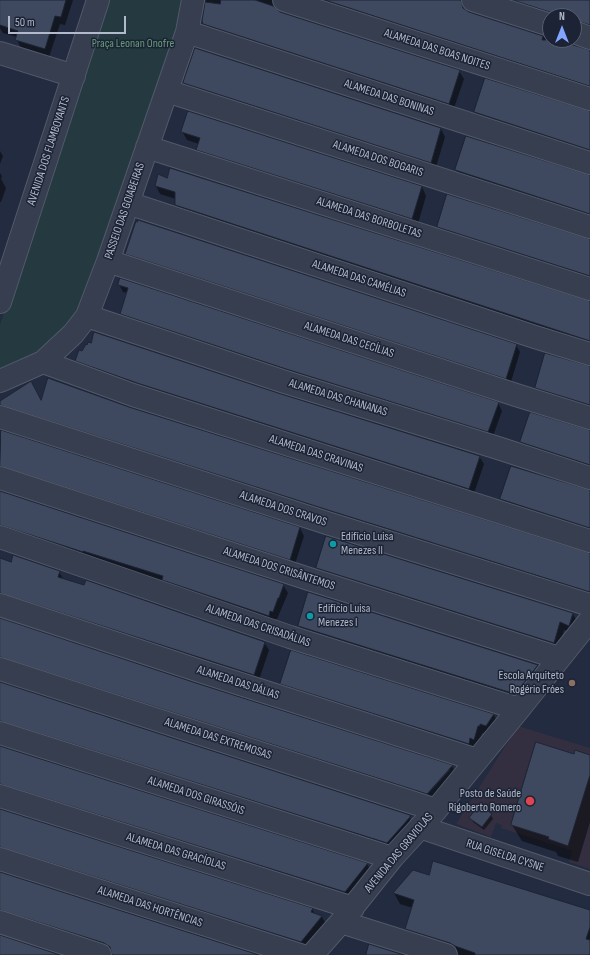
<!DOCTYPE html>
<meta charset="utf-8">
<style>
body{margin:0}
#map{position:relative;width:590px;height:955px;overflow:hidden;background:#222b3f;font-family:"Sofia Sans Condensed",sans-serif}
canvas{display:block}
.north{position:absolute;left:542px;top:8px;width:40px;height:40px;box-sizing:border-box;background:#1b2334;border:1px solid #575f70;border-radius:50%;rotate:0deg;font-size:11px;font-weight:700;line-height:16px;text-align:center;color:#b2b9ca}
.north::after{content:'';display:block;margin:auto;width:14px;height:18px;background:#82a5ff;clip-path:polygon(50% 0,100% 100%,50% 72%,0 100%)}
.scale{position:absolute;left:8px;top:16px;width:118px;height:18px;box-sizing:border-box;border:2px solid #b2b9ca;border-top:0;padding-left:5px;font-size:12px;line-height:14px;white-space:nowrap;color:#b2b9ca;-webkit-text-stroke:3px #1b2334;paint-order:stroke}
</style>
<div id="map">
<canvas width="590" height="955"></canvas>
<div class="north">N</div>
<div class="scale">50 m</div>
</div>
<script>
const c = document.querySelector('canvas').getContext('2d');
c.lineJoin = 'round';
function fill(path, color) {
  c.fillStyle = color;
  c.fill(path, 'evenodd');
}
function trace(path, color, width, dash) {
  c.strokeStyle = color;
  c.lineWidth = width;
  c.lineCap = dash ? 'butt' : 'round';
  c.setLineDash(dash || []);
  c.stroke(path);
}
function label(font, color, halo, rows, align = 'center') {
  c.font = font + ' "Sofia Sans Condensed",sans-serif';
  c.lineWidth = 3;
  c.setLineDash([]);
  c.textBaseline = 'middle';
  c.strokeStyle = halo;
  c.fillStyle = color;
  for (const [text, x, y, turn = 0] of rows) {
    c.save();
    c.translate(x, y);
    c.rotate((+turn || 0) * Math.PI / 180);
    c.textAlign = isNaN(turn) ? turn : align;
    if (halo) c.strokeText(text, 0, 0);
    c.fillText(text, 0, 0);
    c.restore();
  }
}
const medical = new Path2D(`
 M518,726l72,22v121l-21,-7 3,-11 -71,-23 1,-3 -6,-2 -5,14 -35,-13z`);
const green = new Path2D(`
 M104,0h81v18l-101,289 -14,20 -39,30 -31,14v-46z`);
const shadow = new Path2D(`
 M0,0h73l-8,25 -5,-1 -11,33 -28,-9 -4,-8v-3l-14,-4 -3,-5z
 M206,0h73l-3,5v5l4,3 179,58 5,8 -11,32 -244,-79 -6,-12z
 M306,0h162l-3,5v5l4,3 77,25h4v2h16v2l3,3 21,6v41z
 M495,0h95v30l-16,-2v-12h-24z
 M184,83l257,46 4,8 -10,33 -246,-79z
 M475,112h115v44l-111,-36z
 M182,131l240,56 4,9 -9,31 -215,-69 -5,-9 2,-5 -12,-4z
 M0,151l3,5 -3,8z
 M456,170l134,6v44l-129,-42z
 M0,173l2,3 -1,3 5,9 -5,14h-1z
 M156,186l434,116v45l-409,-134 -5,-8v-6l-16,-5z
 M438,227l152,13v42l-148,-48z
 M126,253l390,92 4,7 -10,33 -380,-125z
 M119,284l379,119 4,8 -10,28 -367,-118 -4,-7 7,-21 -5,-1z
 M76,360l202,34 201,62 5,8 -11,32 -392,-128z
 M590,367v44l-50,-16 -4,-7z
 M0,402h41l88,6 461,146v44l-590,-186z
 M590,431v40l-64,-21 -5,-8z
 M2,432l298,96 4,8 -10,31 -294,-92v-39z
 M590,491v43l-84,-27 -5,-8z
 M0,492l283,93 5,8 -11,26h-2l-2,5 -273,-90z
 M0,559l12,3 47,10 5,8 200,62 5,8 -11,33 -258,-81z
 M317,568l256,46 4,8 -3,11 -10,-3 -6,21 -236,-75z
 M309,593l229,72 4,8 -23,29 -215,-68 -5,-8z
 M0,619l452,147 4,8 -24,27 -432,-135zM447,770h3l-26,28 -1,-1z
 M291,652l203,63 4,8 -7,10 -6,-2 -1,2h-2l-4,14 -3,-1 -2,5 -187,-60 -5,-7z
 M0,683l409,133 5,8 -22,27 -392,-121z
 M0,747l367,117 5,8 -23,28 -349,-107z
 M575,755l15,1v66l-12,40 -20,-6 -2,-4 -34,-11 -10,-16z
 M0,810l312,99 3,5 7,3 4,7 -21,26 -305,-94z
 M491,815l2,4 -9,11 -11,-8 -2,-4z
 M0,873l256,82h-143v-2l-3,-2 -110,-32z
 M429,876l161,36v43h-131l-46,-15 -7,-11 7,-21 -13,-4 -6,-11z`);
const building = new Path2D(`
 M0,0h66l-5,17 -6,-1 -10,33 -30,-9 3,-9 -18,-6z
 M221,0h34l18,6 7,6 180,58 -11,34 -246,-80 -1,-3 3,-19 15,2z
 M325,0h136l2,8 6,4 74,24 -1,4h22l6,4 20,6v36z
 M513,0h77v25l-16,-5v-4h-12z
 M195,48l246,80 -10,35 -248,-80z
 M485,78l105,33v39l-116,-38z
 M188,111l234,75 -10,33 -216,-69 4,-12 -19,-6z
 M466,136l124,39v39l-135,-44z
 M170,168l420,133v40l-415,-136v-13l-20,-6 3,-12 9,4z
 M447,194l143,45v37l-153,-49z
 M138,220l379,124 -11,35 -381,-125 11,-33 1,1z
 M120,278l379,124 -11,30 -202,-63 -166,-55 8,-26 -10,-3z
 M94,332l184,61 202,63 -11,33 -332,-106 -62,-22 4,-11 3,1 4,-7 1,1 1,-3 3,1z
 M545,353l45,13v39l-55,-17z
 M48,378l81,29 461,146v39l-259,-81 -331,-106v-4l31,-20 10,19z
 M530,412l60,18v35l-70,-23z
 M1,430l299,97 -10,33 -290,-94z
 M511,466l79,24v38l-90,-29z
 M0,491l284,93 -5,14h-1l-5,14 -3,-1 -1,5 -107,-36 1,-4 -80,-25v1l-83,-27z
 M326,536l247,77 -4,13 -9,-4 -6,21 -238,-75z
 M13,555l47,16 -2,6 26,8 2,-5 179,62 -11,33 -254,-82v-35l11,4z
 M308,592l230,73 -23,29 -217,-68z
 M0,618l196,65 257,82 -26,29 -427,-137z
 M291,650l203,64 -8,12 -6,-2v2h-2l-4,14 -4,-2 -1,6 -189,-60z
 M0,682l410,133v2l-23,26 -387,-122z
 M536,742l38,12 1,-4 15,5v20l-22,71 -20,-7 1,-2 -38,-12z
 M0,746l368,117 -23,29 -345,-108z
 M480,805l12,9 -10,13 -13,-9z
 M0,809l313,99 -2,4 11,4 -21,26 -301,-95z
 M433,861l157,49v17l-4,12 4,1v15h-115v-2l-20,-7 -5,-3 -45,-14 9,-29 -21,-7 20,-23 16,5z
 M0,872l259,83h-147l-2,-8 -6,-4 -104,-33z
 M0,935l60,20h-60z
 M369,944l35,11h-38z`);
const minor = new Path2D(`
 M284,0l306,99
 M473,0l77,25
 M187,32l403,131
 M574,32l16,6
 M0,53l74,23
 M167,91l423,136
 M147,147l443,142
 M128,203l407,134 55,17
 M108,261l408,134 74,23
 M0,302l98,-302
 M87,316l195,65 216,67 92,30
 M43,362l90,33 457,146
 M0,381l43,-19 30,-28 14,-18 21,-55 79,-229 6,-32
 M0,417l327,106 263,82
 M0,478l309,101 250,79
 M0,537l290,100 229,72
 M0,605l200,66 277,89
 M0,669l436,141
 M0,733l392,125
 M0,796l353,112
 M420,827l170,57
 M0,859l300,96
 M0,922l100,33
 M341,922l105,33
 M312,955l29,-33 51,-64 44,-48 83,-101 71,-89`);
const markers = [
 [333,544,4,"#0f9aa8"],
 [310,616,4,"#0f9aa8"],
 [572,683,4,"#8d6e63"],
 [530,801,5,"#e0444e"]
];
const parkNames = [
 ["Praça Leonan Onofre",133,44]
];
const streetNames = [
 ["ALAMEDA DAS BOAS NOITES",437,50,18],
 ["ALAMEDA DAS BONINAS",389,98,18],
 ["AVENIDA DOS FLAMBOYANTS",49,151,-72],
 ["ALAMEDA DOS BOGARIS",378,159,18],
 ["PASSEIO DAS GOIABEIRAS",125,211,-71],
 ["ALAMEDA DAS BORBOLETAS",369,218,18],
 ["ALAMEDA DAS CAMÉLIAS",359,279,18],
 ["ALAMEDA DAS CECÍLIAS",349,340,18],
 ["ALAMEDA DAS CHANANAS",338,398,17],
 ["ALAMEDA DAS CRAVINAS",316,454,18],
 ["ALAMEDA DOS CRAVOS",283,509,18],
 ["ALAMEDA DOS CRISÂNTEMOS",279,569,18],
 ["ALAMEDA DAS CRISADÁLIAS",258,626,19],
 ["ALAMEDA DAS DÁLIAS",238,683,18],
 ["ALAMEDA DAS EXTREMOSAS",218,739,18],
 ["ALAMEDA DOS GIRASSÓIS",196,796,18],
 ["ALAMEDA DAS GRACÍOLAS",176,852,17],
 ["AVENIDA DAS GRAVIOLAS",399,853,-50],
 ["RUA GISELDA CYSNE",505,856,18],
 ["ALAMEDA DAS HORTÊNCIAS",150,907,18]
];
const poiNames = [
 ["Edifício Luisa",341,537],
 ["Menezes II",341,551],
 ["Edifício Luisa",318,609],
 ["Menezes I",318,623],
 ["Escola Arquiteto",564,676,"right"],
 ["Rogério Fróes",564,690,"right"],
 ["Posto de Saúde",521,794,"right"],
 ["Rigoberto Romero",521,808,"right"]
];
fill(medical, '#332f40');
fill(green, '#243a40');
fill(shadow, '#0007');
fill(building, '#3e495f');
trace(building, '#1d2536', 1);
trace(minor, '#51596a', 24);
trace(minor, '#363e4f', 22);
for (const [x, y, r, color] of markers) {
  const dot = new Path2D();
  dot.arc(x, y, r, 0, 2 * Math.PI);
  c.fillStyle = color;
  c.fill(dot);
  trace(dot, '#1b2334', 1.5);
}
label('12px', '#679d7a', '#1b2334', parkNames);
label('12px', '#b2b9ca', '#1b2334', streetNames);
label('12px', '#b2b9ca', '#1b2334', poiNames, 'left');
</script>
